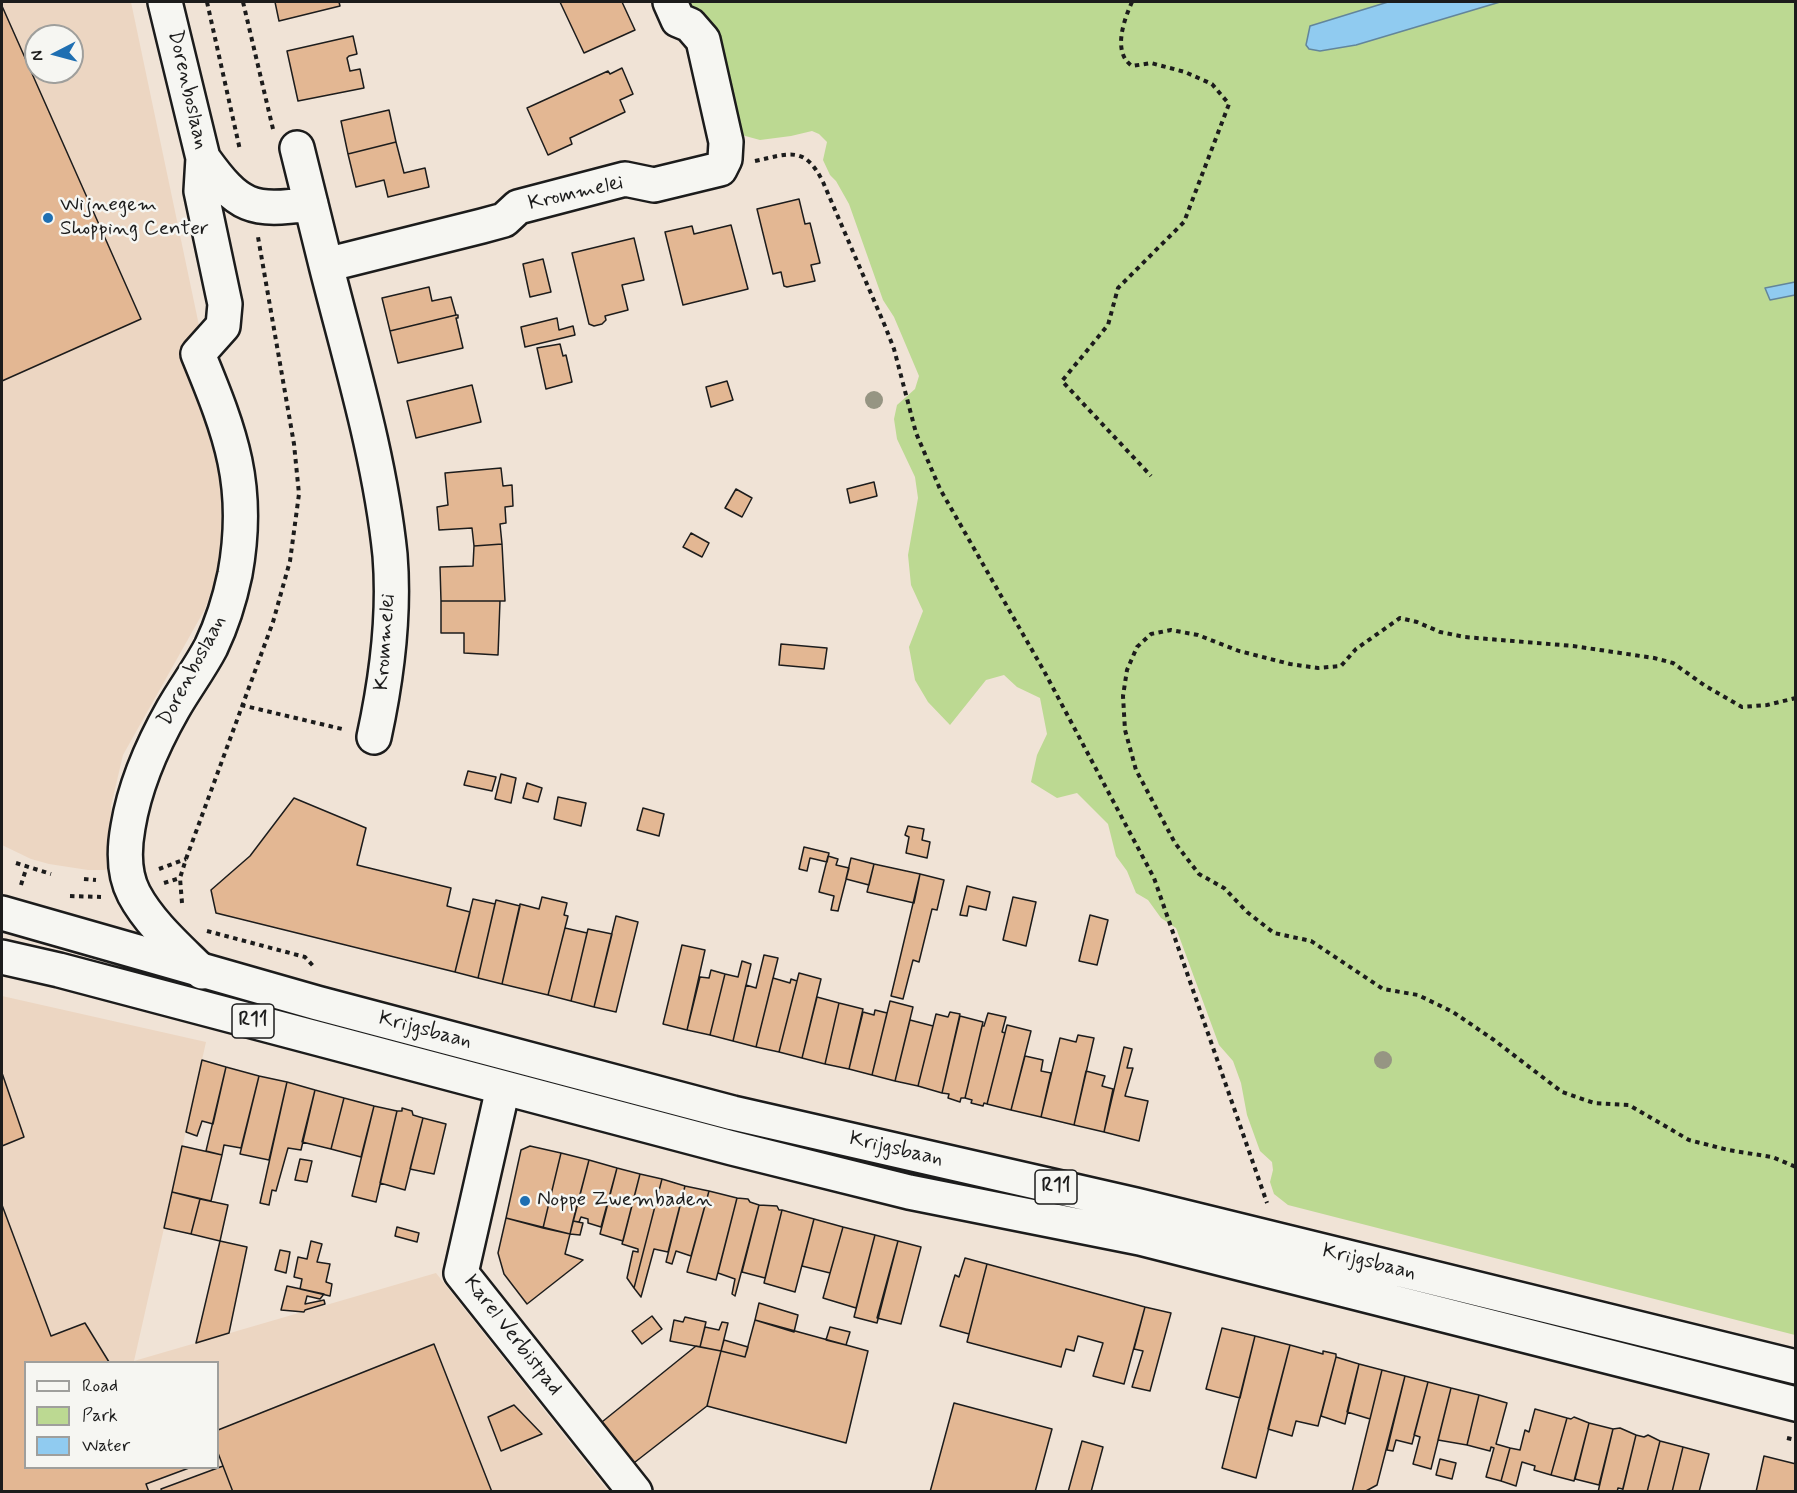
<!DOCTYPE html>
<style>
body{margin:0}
#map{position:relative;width:1797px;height:1493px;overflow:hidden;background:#f0e3d6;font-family:Mynerve,sans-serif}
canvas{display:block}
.frame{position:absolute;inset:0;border:3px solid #1c1c1c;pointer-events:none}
.legend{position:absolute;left:24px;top:1361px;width:195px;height:108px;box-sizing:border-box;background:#f6f6f2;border:2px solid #9f9f9c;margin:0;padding:8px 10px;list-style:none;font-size:18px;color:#1c1c1c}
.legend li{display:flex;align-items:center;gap:12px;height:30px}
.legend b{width:30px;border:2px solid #9f9f9c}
.north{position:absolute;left:24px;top:24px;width:60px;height:60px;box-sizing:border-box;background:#f6f6f2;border:2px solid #9f9f9c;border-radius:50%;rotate:264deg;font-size:16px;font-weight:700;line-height:24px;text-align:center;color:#1c1c1c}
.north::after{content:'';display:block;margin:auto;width:21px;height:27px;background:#1f6fb2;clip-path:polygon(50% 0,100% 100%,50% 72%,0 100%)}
</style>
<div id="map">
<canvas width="1797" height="1493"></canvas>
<div class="frame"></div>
<ul class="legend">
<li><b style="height:8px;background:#f6f6f2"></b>Road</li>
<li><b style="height:16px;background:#bcd992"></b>Park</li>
<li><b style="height:16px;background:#90cbf0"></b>Water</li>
</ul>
<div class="north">N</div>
</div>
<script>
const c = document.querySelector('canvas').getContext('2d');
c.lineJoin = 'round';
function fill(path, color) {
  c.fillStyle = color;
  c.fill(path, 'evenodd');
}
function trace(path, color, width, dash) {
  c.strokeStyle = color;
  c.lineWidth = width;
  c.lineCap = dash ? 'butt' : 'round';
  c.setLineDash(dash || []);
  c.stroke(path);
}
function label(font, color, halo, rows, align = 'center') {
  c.font = font + ' Mynerve,sans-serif';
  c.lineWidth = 5;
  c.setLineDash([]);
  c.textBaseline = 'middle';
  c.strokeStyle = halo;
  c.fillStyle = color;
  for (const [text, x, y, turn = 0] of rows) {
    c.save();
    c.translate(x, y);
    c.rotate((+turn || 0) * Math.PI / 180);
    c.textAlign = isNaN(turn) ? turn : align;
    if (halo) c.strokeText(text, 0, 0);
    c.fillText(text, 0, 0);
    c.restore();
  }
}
const built = new Path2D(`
 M2,2h129l99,471 -13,101 -12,35 -82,146 -12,51 4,62 -11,2h-16l-39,-6 -18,-5 -29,-14zM36,36h36v36h-36z
 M2,996l204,46 -72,319 302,-88 172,218 -606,1zM26,1362h192v106h-192z`);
const green = new Path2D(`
 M679,2h1116v1333l-507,-130 -14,-11 -4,-12 3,-12 -1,-8 -12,-11 -13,-36 -6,-32 -8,-22 -14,-16 -43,-117 -15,-10 -13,-18 -12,-7 -9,-22 -11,-15 -8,-32 -31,-31 -20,5 -26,-16 6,-27 10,-21 -7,-36 -23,-11 -13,-12 -18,5 -36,45 -22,-23 -13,-22 -6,-33 14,-36 -12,-26 -3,-30 10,-57 -3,-21 -18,-38 -3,-20 3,-14 18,-16 4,-13 -25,-59 -11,-17 -34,-96 -13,-23 -6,-6 -7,-15 4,-18 -8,-8 -7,-3 -21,5 -31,4 -22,-6 -26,-17 -12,-16 -5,-10 5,-14z`);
const water = new Path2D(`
 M1388,2h112l-144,43 -36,6 -11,-2 -3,-4 4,-19z
 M1795,282v13l-25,5 -5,-12z`);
const building = new Path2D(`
 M275,2h64l1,4 -61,15z
 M560,2h62l13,28 -51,23z
 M2,6l139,313 -139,62z
 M353,36l4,18 -8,2 -2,2 3,13 10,-2 4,19 -66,13 -11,-50z
 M622,68l11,26 -13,6 5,12 -55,26 2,6 -24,11 -21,-47 81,-37 2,3z
 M389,110l7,32 -48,12 -7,-33z
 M396,142l8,31 21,-5 4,19 -41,10 -4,-17 -28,7 -8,-33z
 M799,199l6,25 5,-1 10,40 -9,2 4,16 -28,6 -3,-1 -3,-14 -8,2 -16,-65z
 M731,225l17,64 -65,16 -18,-73 27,-6 2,8z
 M634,238l10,42 -22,5 6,25 -23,6 1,4 -4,4 -8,2 -5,-2 -17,-71z
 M543,259l8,33 -21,5 -7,-33z
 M429,287l3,14 19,-4 5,18 -66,16 -8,-33z
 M456,315h2v3h-2l7,30 -65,15 -8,-32z
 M557,318l2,12 14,-4 2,9 -50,12 -4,-20z
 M560,344l3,12 3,-1 6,27 -26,7 -9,-41z
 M727,381l6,19 -22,7 -5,-20z
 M472,385l9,37 -65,16 -9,-37z
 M501,468l2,18 9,-1 1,21 -8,1 1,16 -6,1 2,20 -28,2 -2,-18 -33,2 -2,-23 11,-2 -3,-32z
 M874,482l3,14 -27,7 -3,-14z
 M736,489l16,9 -10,19 -17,-9z
 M691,533l18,10 -7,14 -19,-10z
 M502,544l3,57h-64l-1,-34 33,-1 1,-20z
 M441,601h59l-2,54 -34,-2v-20h-23z
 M781,644l46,4 -3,21 -45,-4z
 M468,771l28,6 -4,14 -28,-6z
 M501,774l15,4 -5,25 -16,-4z
 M527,783l15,5 -4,14 -15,-4z
 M558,797l28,6 -5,23 -27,-7z
 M294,798l72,30 -9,37 94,23 -4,18 23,6 -15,60 -239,-59 -5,-23 39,-34z
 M643,808l21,6 -5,22 -22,-6z
 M908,826l16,3 -2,11 8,2 -3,16 -21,-5 3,-16 -4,-2z
 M804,847l25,6 -2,9 -17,-4 -3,13 -8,-2z
 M828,856l10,3 -2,6 13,3 -11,43 -7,-1 3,-14 -15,-4z
 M851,858l23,6 -5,21 -23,-6z
 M874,864l46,10 -6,29 -47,-11z
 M920,874l24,6 -7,30 -5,-1 -13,53 -6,-2 -10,39 -12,-3z
 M967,886l23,6 -4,18 -17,-4 -2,10 -7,-1z
 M542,897l25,6 -3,12 4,1 -20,79 -46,-11 18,-80 19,5z
 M1013,897l23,5 -10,44 -23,-6z
 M473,899l22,5 -17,74 -23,-6z
 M496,900l24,6 -18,78 -24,-6z
 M1090,915l18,5 -11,45 -18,-4z
 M616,916l22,6 -22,90 -22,-5z
 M565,928l22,5 -16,68 -23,-6z
 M588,929l24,5 -18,73 -23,-6z
 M682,945l23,5 -18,80 -24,-6z
 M764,955l14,3 -22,89 -23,-6 13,-56 10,3z
 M742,961l9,3 -18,77 -23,-6 15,-61 13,3z
 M711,970l14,4 -15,61 -23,-5 13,-53 9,1z
 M799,973l22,6 -19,79 -23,-6z
 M773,978l17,5 1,-4 6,2 -18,71 -23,-5z
 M817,997l22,6 -14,61 -23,-6z
 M890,1001l23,6 -18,74 -23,-6z
 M839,1003l24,6 -14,60 -24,-5z
 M875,1010l12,3 -15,62 -23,-6 14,-57 11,3z
 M950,1012l10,2 -18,79 -24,-7 18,-72 12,3z
 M988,1013l18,4 -4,15 3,1 -18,71 -3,-1 -1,3 -12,-3 1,-3 -7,-2 17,-72h2z
 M960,1016l23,6 -18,76h-4l-1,4 -12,-4 1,-4 -7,-1z
 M910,1020l23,6 -15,60 -23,-5z
 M1007,1025l24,6 -20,79 -24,-6z
 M1078,1035l16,3 -20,87 -33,-8 19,-79 16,4z
 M1124,1047l8,2 -5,19h6l-8,28 23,5 -9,40 -35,-9z
 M1025,1056l18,4 -2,11 10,2 -10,44 -30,-7z
 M202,1060l24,7 -13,57 -11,-3 -5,15 -11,-4z
 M226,1067l33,9 -18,72 -17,-3 -2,10 -16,-4z
 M1086,1071l19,5 -3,10 11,3 -9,43 -30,-7z
 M2,1073l22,64 -22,9z
 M259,1076l28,6 -18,78 -29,-6z
 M287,1082l28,8 -14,60 -13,-2 -12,43 -4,-1 -3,15 -9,-2z
 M315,1090l29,8 -13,51 -29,-7z
 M344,1098l30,8 -13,51 -30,-8z
 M374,1106l23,5 -21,91 -24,-6z
 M402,1108l10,3 1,4 10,3 -18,72 -25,-7 17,-72h5z
 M423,1118l23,6 -12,50 -24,-5z
 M182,1146l40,9 -11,46 -39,-9z
 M530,1146l31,7 -18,75 -37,-10 15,-68z
 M561,1153l28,7 -19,74 -27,-6z
 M300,1159l12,2 -5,21 -12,-2z
 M589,1160l28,8 -16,59 -13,-4v-4l-7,-2 -2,5 -6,-1z
 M617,1168l23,6 -17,67 -23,-7z
 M640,1174l22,5 -28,109 -7,-10 6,-27 5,1v-3l-16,-5z
 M662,1179l23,7 -17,66 -14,-3 -13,48 -7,-9z
 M685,1186l24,5 -18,65 -15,-5 -4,13 -6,-2z
 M709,1191l28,7 -21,82 -29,-8z
 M172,1192l28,7 -9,35 -27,-6z
 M737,1198l11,1 2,3 9,3 -24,91 -3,-2 3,-15 -17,-6z
 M200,1199l28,6 -8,36 -29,-7z
 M2,1205l49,131 34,-13 24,39h-83v106h163l-43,16 3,8h-147z
 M759,1205l18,1 2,4h3l-17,68 -23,-6z
 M782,1210l32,9 -19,73 -31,-9z
 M506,1218l64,16 -5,20 18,6 -56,44 -23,-30 -6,-21z
 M814,1219l29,8 -13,46 -28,-7z
 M573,1221l10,2 -3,12 -10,-1z
 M397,1227l22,6 -2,9 -22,-6z
 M843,1227l32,8 -19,73 -33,-10z
 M875,1235l23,6 -21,82 -23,-6z
 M220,1241l27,6 -18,86 -33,10z
 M311,1241l11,3 -5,18 13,2 -4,18 6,2 -2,12 -30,-7 2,-10 -8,-2 4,-20 9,2z
 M898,1241l23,6 -20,77 -24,-6z
 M280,1250l10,2 -4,21 -11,-3z
 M965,1258l22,6 -18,70 -29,-8 15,-51 4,2z
 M987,1264l158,43 -21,77 -31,-8 10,-33 -25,-7 -4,15 -8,-2 -5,18 -94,-25z
 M287,1286l37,8 -4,5 -13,-3 -2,8 19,-4 1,4 -20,6 -1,2 -23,-2z
 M759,1303l39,12 -4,17 -39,-12z
 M1145,1307l26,6 -21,78 -18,-4 11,-36 -9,-2z
 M652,1316l10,13 -20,15 -10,-13z
 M685,1317l21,5 -6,25 -30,-6 4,-21 9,2z
 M755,1320l113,31 -22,92 -139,-37 14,-55 24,6z
 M722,1322l6,1 -7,28 -21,-4 5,-20 14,3z
 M830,1327l20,5 -4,13 -20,-5z
 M1222,1328l33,8 -15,62 -34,-9z
 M1255,1336l35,9 -34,133 -34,-10z
 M724,1340l24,7 -3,10 -24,-6z
 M434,1344l58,148h-259l-15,-39v-23z
 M1290,1345l33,9v-3l13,3v3l-18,69 -22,-5 -4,15 -24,-7z
 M696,1346l25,5 -14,55 -77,60 -33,-40z
 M1336,1357l23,7 -14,60 -24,-8z
 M1359,1364l23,6 -12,49 -23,-7z
 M1382,1370l23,6 -28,109 -13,7h-12z
 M1405,1376l23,6 -16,62 -16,-4 -3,11 -6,-1z
 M1428,1382l23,6 -20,81 -18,-5 7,-27 -6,-2z
 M1451,1388l28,7 -12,50 -29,-5z
 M1479,1395l28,8 -11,41 14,4 -9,33 -15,-4 8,-29 -3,-1 -1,4 -23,-6z
 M954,1403l98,26 -17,63h-105z
 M514,1405l28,29 -41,17 -13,-34z
 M1535,1409l32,9 -16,57 -17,-5 1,-4 -13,-4 -6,24 -15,-5 9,-33 10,2 5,-20 4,2z
 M1574,1417l15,6 -15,58 -23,-6 16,-57 4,1z
 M1589,1423l24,6 -14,56 -24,-6z
 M1620,1428l16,7 -13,54 -5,-1 -1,4h-19l15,-63z
 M1636,1435l8,2 4,-2 12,6 -13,51h-25z
 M1082,1441l21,6 -12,45h-23z
 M1660,1441l23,6 -11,45h-25z
 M1683,1447l26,7 -10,38h-27z
 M1764,1456l32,8v28h-40z
 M1440,1459l16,4 -4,16 -16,-4z
 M223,1466l10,26h-71l-1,-3z`);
const path = new Path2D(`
 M207,2l33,148
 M243,2l30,127
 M1132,2c-8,18 -20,50 0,64l19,-3 34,9 27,12 17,20 -45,118 -66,66 -10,37 -46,56 89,95
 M755,161c36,-8 50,-15 68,21l62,144 9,23 22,84 24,56 104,182 110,207 113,325
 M1796,698l-29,7 -25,2 -38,-22 -31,-22 -19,-5 -81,-12 -108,-9 -25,-5 -23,-10 -17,-4 -44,31 -15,17 -23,2 -28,-4 -51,-13 -41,-16 -27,-5 -20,4 -14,13 -10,23 -4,26 2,34 11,40 39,73 24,31 25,14 23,24 27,21 37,8 72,48 35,6 35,17 41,28 68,52 32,11 35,2 60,35 39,10 44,7 24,10
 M241,705l101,24
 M16,863l35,11
 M159,869l27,-10
 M84,879l12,1
 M164,883l16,-5
 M21,885l6,-19
 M70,896l31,1
 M182,903l-2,-25 6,-19 87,-237 17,-61 9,-67 -5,-50 -36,-207
 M207,931l98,26 10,11
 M1787,1438l9,2`);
const minor = new Path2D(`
 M165,2l38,156 -2,33 24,113 -2,22 -25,28c33,80 53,132 37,220 -5,24 -13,50 -24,73 -11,21 -26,41 -38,62 -21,37 -38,75 -45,118 -4,22 -5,46 6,67 16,30 44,54 68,78
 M297,148l29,117 156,-39 22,-6 14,-13 107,-28 29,6 66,-16 5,-10 1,-17 -23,-102 -13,-15 -12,-5 -8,-18
 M203,158c36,50 48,54 108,46
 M326,265c24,95 54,192 64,290 5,62 -3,122 -16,182
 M503,1088l-42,185 174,219`);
const major = new Path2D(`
 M2,913l315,90 416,110 403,92 660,162
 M2,957l57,13 673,178 177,44 231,46 656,166`);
const trees = [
 [874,400],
 [1383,1060]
];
const markers = [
 [48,218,6,"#1f6fb2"],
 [525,1201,6,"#1f6fb2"]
];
const shields = [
 [253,1021,42],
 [1056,1187,42]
];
const shieldNames = [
 ["R11",253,1021],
 ["R11",1056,1187]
];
const streetNames = [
 ["Dorenboslaan",187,90,77],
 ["Krommelei",576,194,-13],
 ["Krommelei",386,642,-86],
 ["Dorenboslaan",193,671,-62],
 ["Krijgsbaan",425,1031,15],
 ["Krijgsbaan",896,1150,13],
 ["Krijgsbaan",1369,1263,14],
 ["Karel Verbistpad",512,1336,52]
];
const poiNames = [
 ["Wijnegem",60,206],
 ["Shopping Center",60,230],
 ["Noppe Zwembaden",537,1201]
];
fill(built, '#ecd6c2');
fill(green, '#bcd992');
fill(water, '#90cbf0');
trace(water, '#62859b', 1.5);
fill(building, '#e3b793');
trace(building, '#1c1c1c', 1.5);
trace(minor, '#1c1c1c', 38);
trace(major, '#1c1c1c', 38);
trace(path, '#1c1c1c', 4, [4.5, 4.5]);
trace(minor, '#f6f6f2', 33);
trace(major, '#f6f6f2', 33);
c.fillStyle = '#969583';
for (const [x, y] of trees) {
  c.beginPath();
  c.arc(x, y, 9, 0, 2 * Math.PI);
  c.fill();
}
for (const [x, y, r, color] of markers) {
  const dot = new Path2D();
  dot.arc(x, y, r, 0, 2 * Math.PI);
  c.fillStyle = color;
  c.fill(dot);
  trace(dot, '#f6f6f2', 2);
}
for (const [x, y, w] of shields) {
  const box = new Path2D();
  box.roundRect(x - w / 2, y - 17, w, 34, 4.5);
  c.fillStyle = '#f6f6f2';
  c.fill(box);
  trace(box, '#1c1c1c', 1.5);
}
label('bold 20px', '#1c1c1c', null, shieldNames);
label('21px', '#1c1c1c', '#f6f6f2', streetNames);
label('21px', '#1c1c1c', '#f6f6f2', poiNames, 'left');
</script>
